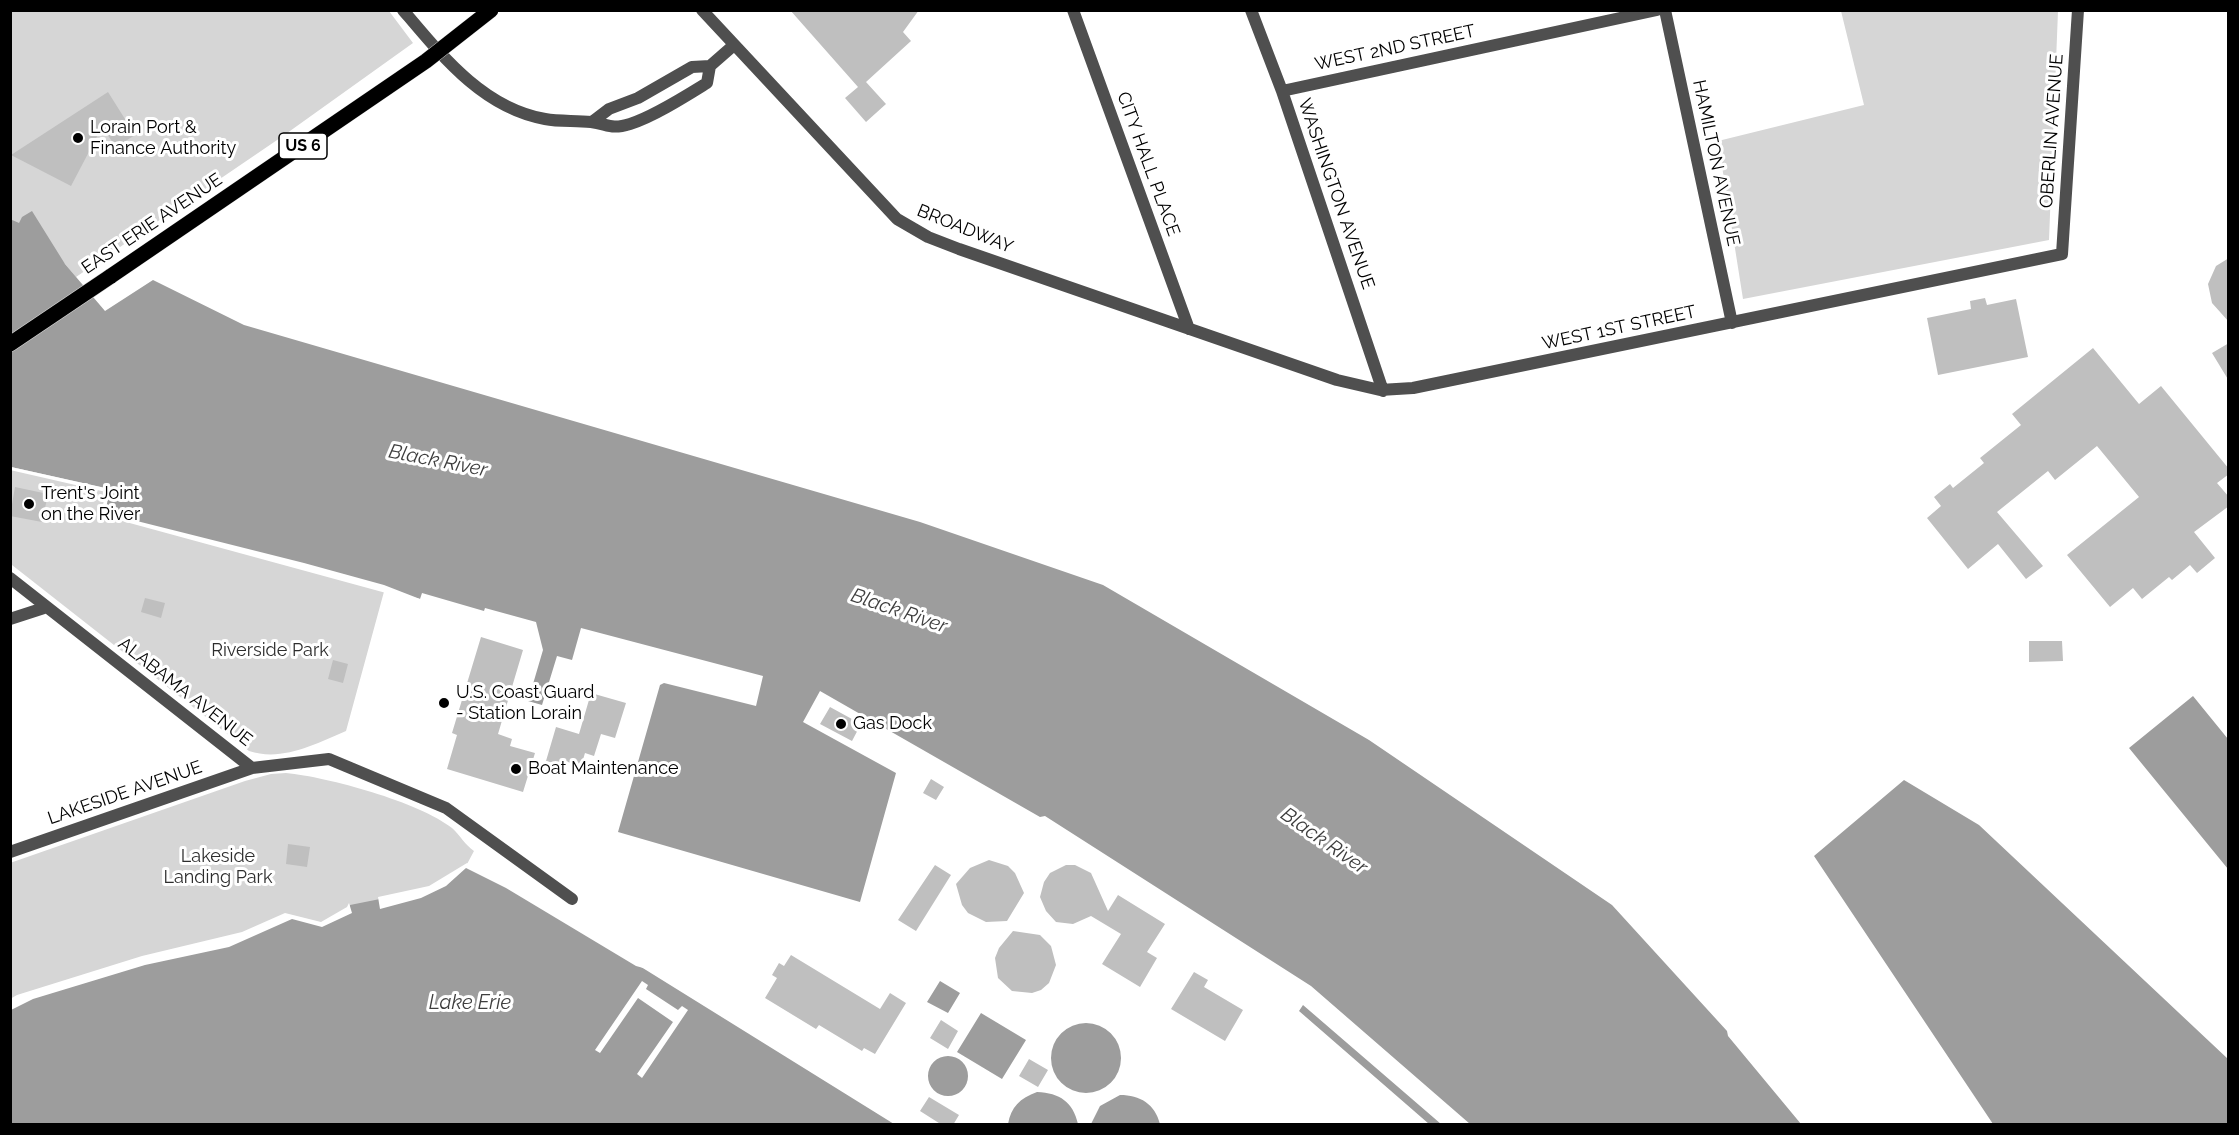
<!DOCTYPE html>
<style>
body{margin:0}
#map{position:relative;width:2239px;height:1135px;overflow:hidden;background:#fff;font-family:Raleway,sans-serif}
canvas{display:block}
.frame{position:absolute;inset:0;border:12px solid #000;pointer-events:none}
</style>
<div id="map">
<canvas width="2239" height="1135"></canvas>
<div class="frame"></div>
</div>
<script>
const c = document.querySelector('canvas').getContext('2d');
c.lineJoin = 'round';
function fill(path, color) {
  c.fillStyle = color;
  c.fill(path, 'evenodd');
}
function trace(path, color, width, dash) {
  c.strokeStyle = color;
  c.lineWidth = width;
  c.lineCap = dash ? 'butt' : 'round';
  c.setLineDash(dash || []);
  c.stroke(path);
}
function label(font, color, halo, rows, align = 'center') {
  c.font = font + ' Raleway,sans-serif';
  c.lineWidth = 6;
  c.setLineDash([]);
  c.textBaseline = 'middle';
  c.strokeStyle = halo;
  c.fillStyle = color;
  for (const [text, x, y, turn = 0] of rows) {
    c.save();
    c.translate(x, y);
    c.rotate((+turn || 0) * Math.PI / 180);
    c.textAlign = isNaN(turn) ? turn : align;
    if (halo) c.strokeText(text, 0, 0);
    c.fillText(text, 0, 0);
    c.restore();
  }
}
const green = new Path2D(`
 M10,11h379l24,32 -130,93 -207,141 -11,-13 -54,-45z
 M1841,11h217l-9,229 -306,59 -25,-158 146,-36z
 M10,467l100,22 275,99 -39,143c-31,13 -64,31 -97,20l-237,-186z
 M286,773c42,4 133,29 166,55 8,7 13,17 22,23l-8,15 -36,23 -109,37 -78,8 -232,68 -1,-139 235,-82 26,-7z`);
const water = new Path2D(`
 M32,211l33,53 40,47 48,-31 91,45 676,197 183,63 266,155 243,165 115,126 1,5 73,88h-331l-159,-138 -266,-170 -5,1 -220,-126 -17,31 93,51 -36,129 -242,-70 42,-147 4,-2 92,23 7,-30 -182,-48 -9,32 -15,-4 -15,49 -14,-4 15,-51 -7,-28 -51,-14 -1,3 -62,-18 -2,6 -316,-86 5,-24 -98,-22 -1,-248 9,4 3,-6z
 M2193,696l35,43v130l-99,-121z
 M1904,780l75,45 249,234v65h-235l-179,-268z
 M466,866l27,9 401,249h-883l-1,-122 233,-68 42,-18 36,9 29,-17v-3l80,-16z
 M940,981l20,12 -12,20 -21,-11z
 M1303,1005l138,119h-12l-130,-113z
 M981,1013l45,27 -24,39 -45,-27z
 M1051 1058a35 35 0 1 1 70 0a35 35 0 1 1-70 0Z
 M928 1076a20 20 0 1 1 40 0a20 20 0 1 1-40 0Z
 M1037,1092c23,1 36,10 41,32h-70c3,-17 12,-26 29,-32z
 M1120,1095c20,0 35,9 40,29h-69l9,-18z`);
const pier = new Path2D(`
 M11,467l99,22 -5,24 199,50 80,22 36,14 -1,3 -315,-86 -3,-3 5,-21 -96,-22z
 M467,863l28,10 152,96 -11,-3 -130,-78 -40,-20 -20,18 -25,12 -41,11 -2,-12 51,-11z
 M349,903l3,10 -30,14 -30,-8 -63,28 -84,18 -112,34 -22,11 -1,-11 7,-4 125,-39 100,-24 43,-19 36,9 26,-15z
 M642,981l6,4 -2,4 32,21 4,-4 6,4 -46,68 -5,-4 36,-52 -35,-24 -38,55 -5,-3z`);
const building = new Path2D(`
 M790,10h129l-16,22 8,9 -45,41 20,22 -20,18 -21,-24 13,-11z
 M108,92l27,43 -19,12 -14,-20 -31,59 -60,-31z
 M2229,258v64l-17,-19 -4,-19 8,-18z
 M1985,298l2,7 29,-6 12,58 -90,18 -11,-57 44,-9 -1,-8z
 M2229,343v38l-17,-28z
 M2093,348l46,56 22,-18 68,83v5l-12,9 12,14v9l-35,26 21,26 -18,15 -7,-8 -18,15 -3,-3 -27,22 -9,-11 -23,19 -43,-52 72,-58 -42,-51 -42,34 -7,-9 -51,41 46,54 -17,13 -28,-35 -30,25 -41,-51 14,-12 -7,-9 16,-13 3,4 31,-25 -4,-5 41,-33 -9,-11z
 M15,487l33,7 -6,28 -32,-6z
 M145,598l20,5 -4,15 -20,-6z
 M481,637l42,13 -25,84 14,5 -2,7 25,7 -12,39 -76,-23 10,-34 -5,-2z
 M2029,641h33l1,20 -34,1z
 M333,660l15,4 -5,19 -15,-4z
 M591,693l35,10 -11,35 -14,-4 -7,22 -9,-3 -4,13 -20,-6 -1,5 -14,-4 10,-34 23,7z
 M830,707l31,17 -9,17 -32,-17z
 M931,779l13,8 -8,13 -13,-7z
 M288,844l22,3 -3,20 -21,-3z
 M989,860l19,6 7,7 9,20 -17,28 -21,1 -18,-9 -6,-8 -6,-21 14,-16z
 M935,865l16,10 -35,56 -18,-11z
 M1066,865h9l16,8 17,38 10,-16 47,29 -18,28 10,6 -17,29 -38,-23 19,-30 -30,-18 -18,8 -17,-2 -10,-11 -6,-14 4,-15 6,-9z
 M1013,931l27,4 11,11 5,19 -7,18 -8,7 -9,3 -20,-2 -14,-13 -3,-20 4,-10z
 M791,955l89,54 10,-16 16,10 -31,51 -11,-6 -2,3 -43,-26 -3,4 -51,-31 12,-20 -5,-3 7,-12 5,3z
 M1194,972l14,8 -4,7 39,23 -18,31 -54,-32z
 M941,1020l17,11 -10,18 -18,-11z
 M1029,1059l19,11 -10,17 -19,-11z
 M929,1097l30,18 -6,10h-11l-22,-14z`);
const minor = new Path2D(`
 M403,10c39,46 80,98 142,109 15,3 31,1 46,3 17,2 19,8 39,2 23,-7 56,-28 77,-41l3,-17 -18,1 -54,31 -29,11 -17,13
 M702,10l195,209 31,18 31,12 378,131 43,10 33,-2 649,-134 16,-244
 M1073,10l116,319
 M1251,10l31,81 101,300
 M1665,10l67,313
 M710,66l24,-21
 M1282,91l375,-81
 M10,578l242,190
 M10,619l37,-12
 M10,852l242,-84 77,-9 117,49 126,91`);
const primary = new Path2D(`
 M10,344l101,-68`);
const primaryBridge = new Path2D(`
 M111,276l315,-215 65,-51`);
const markers = [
 [78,138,6,"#000"],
 [29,504,6,"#000"],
 [444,703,6,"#000"],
 [841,724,6,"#000"],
 [516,769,6,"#000"]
];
const shields = [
 [303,146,48]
];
const shieldNames = [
 ["US 6",303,146]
];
const streetNames = [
 ["WEST 2ND STREET",1395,48,-12],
 ["OBERLIN AVENUE",2052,131,-86],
 ["HAMILTON AVENUE",1716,163,78],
 ["CITY HALL PLACE",1148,164,70],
 ["WASHINGTON AVENUE",1336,194,71],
 ["EAST ERIE AVENUE",152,224,-34],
 ["BROADWAY",965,229,22],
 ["WEST 1ST STREET",1619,328,-12],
 ["ALABAMA AVENUE",185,692,38],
 ["LAKESIDE AVENUE",125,793,-19]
];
const poiNames = [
 ["Lorain Port &",90,128],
 ["Finance Authority",90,149],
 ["Trent's Joint",41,494],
 ["on the River",41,515],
 ["U.S. Coast Guard",456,693],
 ["- Station Lorain",456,714],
 ["Gas Dock",853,724],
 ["Boat Maintenance",528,769]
];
const parkNames = [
 ["Riverside Park",270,651],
 ["Lakeside",218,857],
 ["Landing Park",218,878]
];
const waterNames = [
 ["Black River",438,461,11],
 ["Black River",899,611,19],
 ["Black River",1324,841,35],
 ["Lake Erie",470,1003]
];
fill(green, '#d6d6d6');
fill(water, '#9d9d9d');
fill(pier, '#fff');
fill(building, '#bfbfbf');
trace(primary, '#dbdbdb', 16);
trace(minor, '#4f4f4f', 12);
trace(primary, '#000', 15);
trace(primaryBridge, '#dbdbdb', 16, []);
trace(primaryBridge, '#000', 15);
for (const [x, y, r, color] of markers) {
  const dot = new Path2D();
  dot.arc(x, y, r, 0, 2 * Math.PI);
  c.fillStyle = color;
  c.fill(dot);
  trace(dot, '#fff', 2);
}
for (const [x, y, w] of shields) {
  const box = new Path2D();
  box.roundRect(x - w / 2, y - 13, w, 26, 4.5);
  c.fillStyle = '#fff';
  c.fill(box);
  trace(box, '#000', 1.5);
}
label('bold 16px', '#000', null, shieldNames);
label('18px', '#000', '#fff', streetNames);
label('18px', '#000', '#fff', poiNames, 'left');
label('18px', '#2d2d2d', '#fff', parkNames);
label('italic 20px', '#3e3e3e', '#fff', waterNames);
</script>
